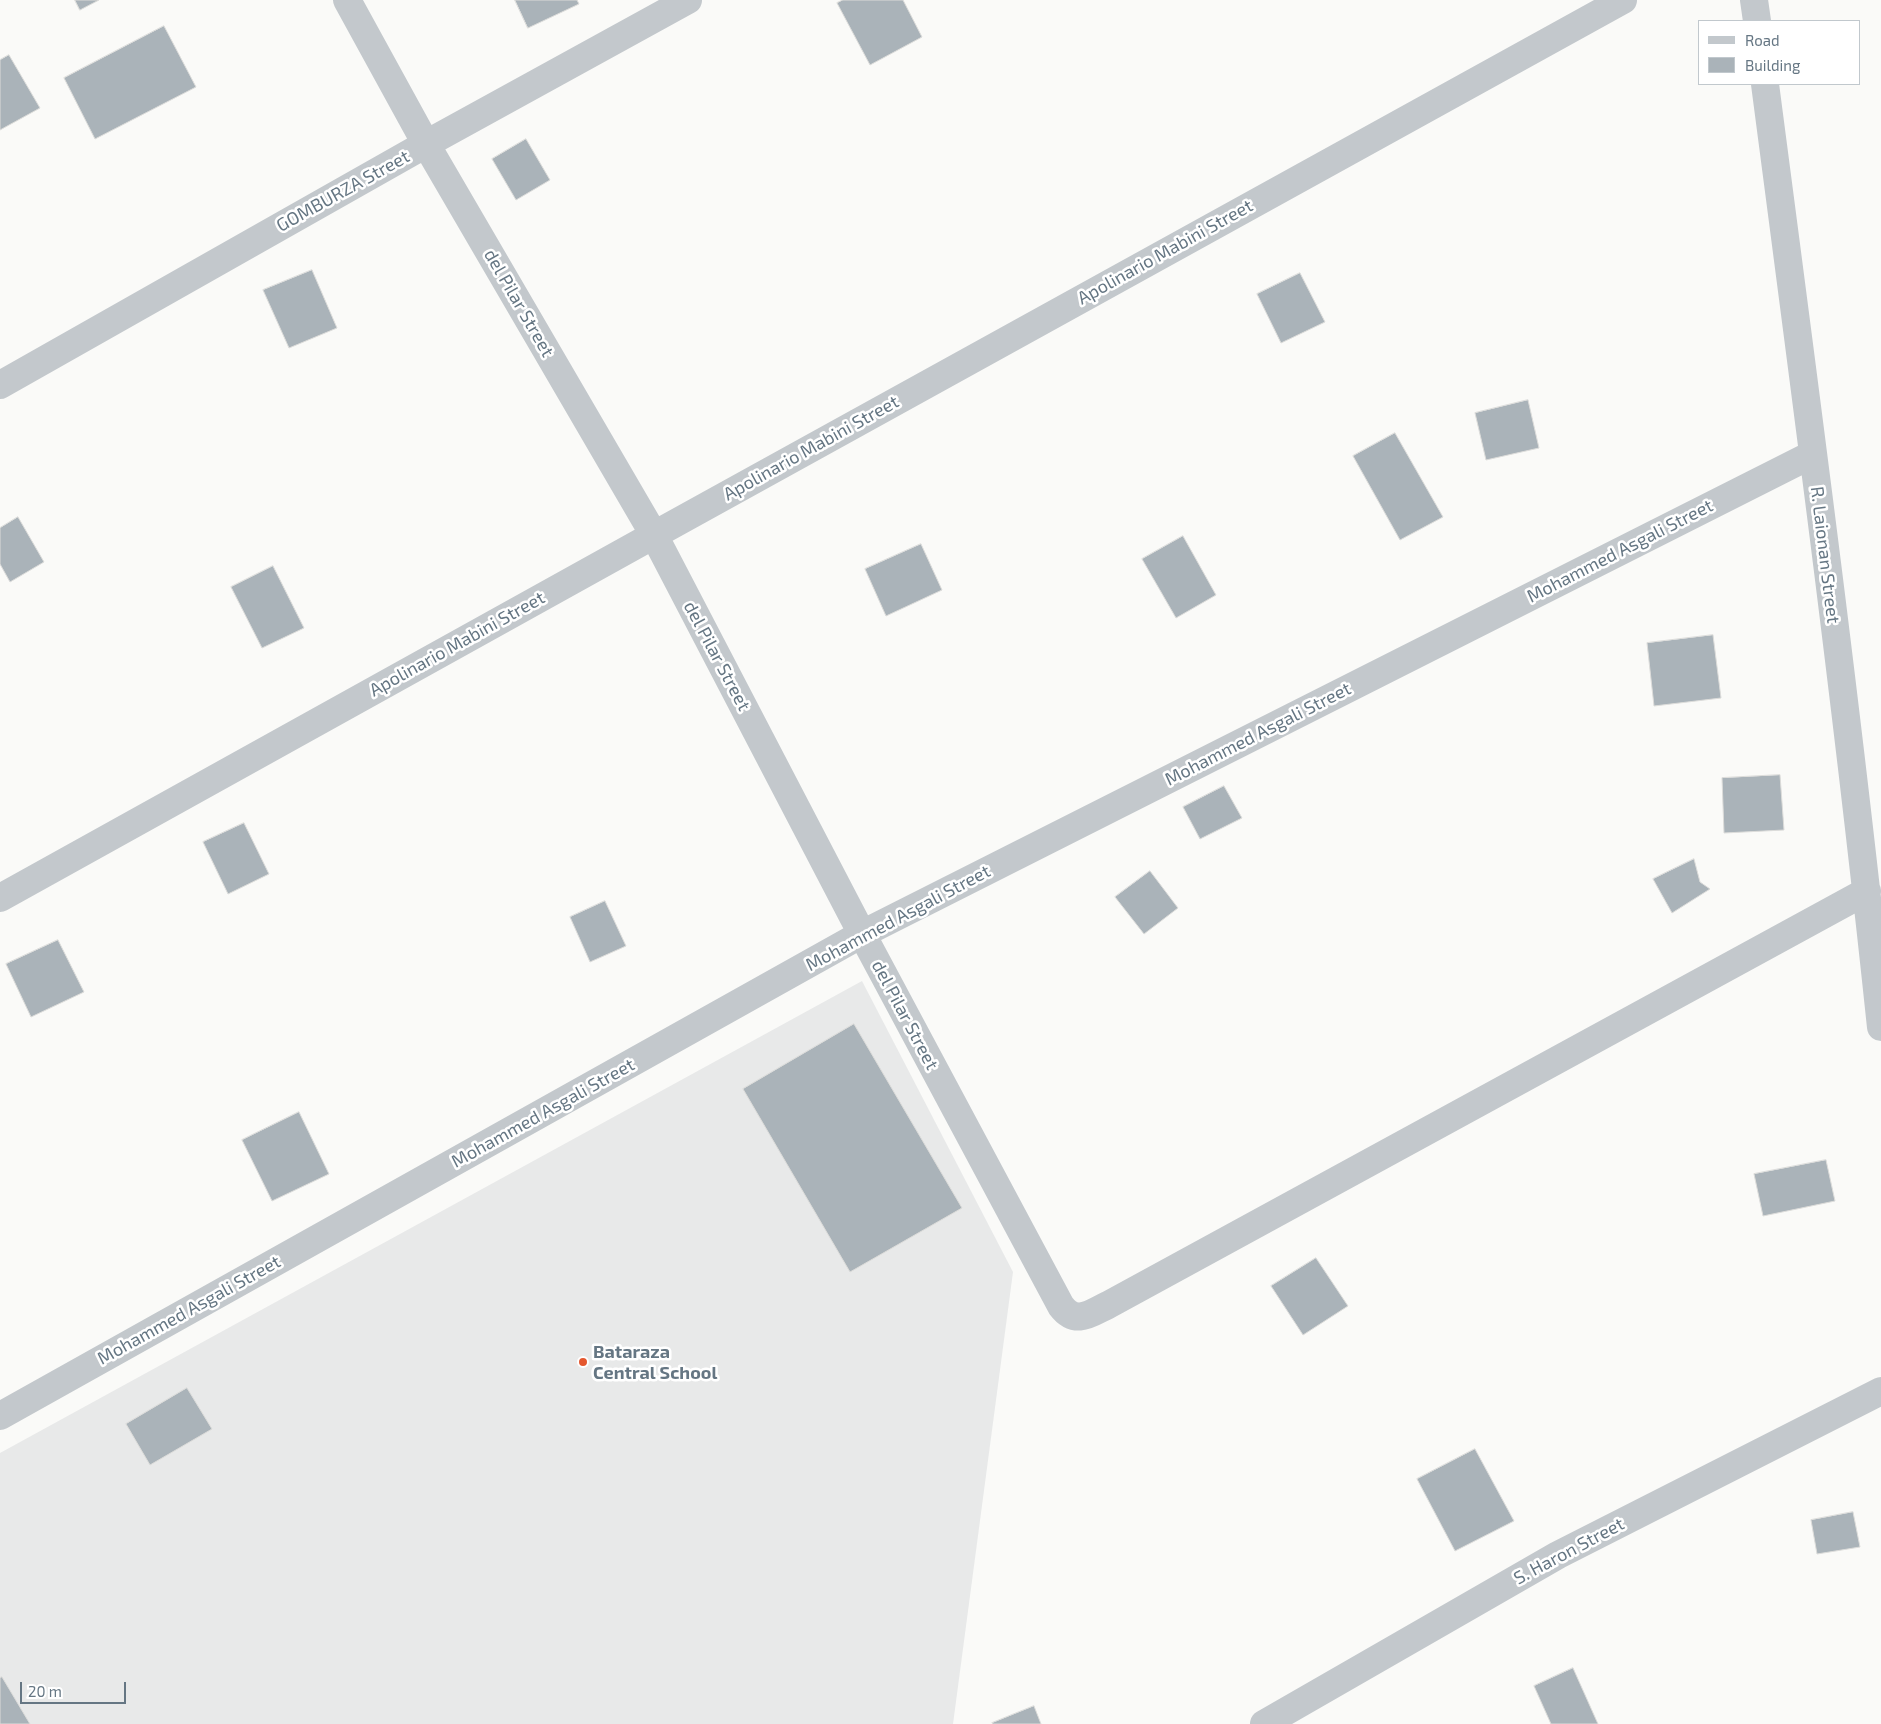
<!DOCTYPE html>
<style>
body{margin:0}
#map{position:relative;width:1881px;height:1724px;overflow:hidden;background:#fafaf8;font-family:"Exo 2",sans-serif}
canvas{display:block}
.legend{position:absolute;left:1698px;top:20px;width:162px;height:65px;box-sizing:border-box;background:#fff;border:1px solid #c1c8cd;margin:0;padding:6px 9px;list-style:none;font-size:15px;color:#657683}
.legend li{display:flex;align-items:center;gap:10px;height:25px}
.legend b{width:25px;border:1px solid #c1c8cd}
.scale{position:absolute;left:20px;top:1682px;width:106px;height:22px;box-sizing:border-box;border:2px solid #657683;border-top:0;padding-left:6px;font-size:15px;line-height:18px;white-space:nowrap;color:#657683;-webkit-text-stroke:4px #fff;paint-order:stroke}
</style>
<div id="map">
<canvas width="1881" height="1724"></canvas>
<ul class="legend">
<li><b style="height:6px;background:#c3c8cc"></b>Road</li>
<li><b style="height:14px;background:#aab3b9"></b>Building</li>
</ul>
<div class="scale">20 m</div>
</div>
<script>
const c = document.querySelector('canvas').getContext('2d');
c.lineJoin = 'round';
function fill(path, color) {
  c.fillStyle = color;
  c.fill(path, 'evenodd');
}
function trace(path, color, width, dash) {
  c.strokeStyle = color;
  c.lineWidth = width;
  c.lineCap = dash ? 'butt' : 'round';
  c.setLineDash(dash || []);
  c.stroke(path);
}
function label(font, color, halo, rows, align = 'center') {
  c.font = font + ' "Exo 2",sans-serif';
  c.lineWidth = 5;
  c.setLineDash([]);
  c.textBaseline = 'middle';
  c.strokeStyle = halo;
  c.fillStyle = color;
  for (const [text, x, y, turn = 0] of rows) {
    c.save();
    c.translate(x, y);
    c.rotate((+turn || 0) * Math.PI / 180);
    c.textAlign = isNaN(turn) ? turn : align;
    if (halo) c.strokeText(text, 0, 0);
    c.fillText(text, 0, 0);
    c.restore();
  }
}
const built = new Path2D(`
 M862,981l151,291 -60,452h-953v-271z`);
const building = new Path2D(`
 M75,0h24l-19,10z
 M515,0h62l2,4 -51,24z
 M843,0h60l19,37 -52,28 -33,-62z
 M164,26l32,61 -101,52 -31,-61z
 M9,55l31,53 -40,22v-70z
 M526,139l24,41 -34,20 -24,-41z
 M312,270l25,58 -48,20 -26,-58z
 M1300,273l25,49 -44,21 -24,-49z
 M1528,400l11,48 -53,12 -11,-47z
 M1395,433l48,84 -43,23 -47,-84z
 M18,517l26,45 -34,20 -10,-18v-36z
 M1183,536l33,59 -40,23 -34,-59z
 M921,544l21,46 -56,26 -21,-47z
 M273,566l31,62 -42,20 -31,-61z
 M1713,635l8,63 -67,8 -7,-63z
 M1780,775l4,55 -60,3 -2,-55z
 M1224,786l18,32 -42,21 -17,-32z
 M244,823l25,51 -41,20 -25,-52z
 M1694,859l6,23 10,7 -38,24 -19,-34z
 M1150,871l28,37 -34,26 -29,-37z
 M605,901l21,45 -36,16 -20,-45z
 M58,940l26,52 -53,25 -25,-53z
 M854,1024l108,184 -112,64 -107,-183z
 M299,1112l30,62 -57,27 -30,-61z
 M1826,1160l9,41 -72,15 -9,-42z
 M1316,1258l32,48 -45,29 -32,-49z
 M187,1388l25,41 -62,36 -24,-41z
 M1475,1449l39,72 -59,30 -38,-72z
 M1853,1512l7,35 -43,7 -6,-34z
 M1573,1668l25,56h-47l-17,-38z
 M2,1677l28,47h-30v-46z
 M1034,1706l7,18h-48l-1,-1z`);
const minor = new Path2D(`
 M347,0l79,144 228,391 208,399 199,372c15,20 30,7 47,-1l759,-414
 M1754,0l3,21
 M1765,84c41,314 83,628 116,943
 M0,385l426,-241 262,-144
 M0,898l654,-363 969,-535
 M0,1416l862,-482 951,-480
 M1264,1724l294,-169 323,-164`);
const markers = [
 [583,1362,5,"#e4572e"]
];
const streetNames = [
 ["GOMBURZA Street",343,191,-29],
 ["Apolinario Mabini Street",1165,252,-29],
 ["del Pilar Street",519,303,60],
 ["Apolinario Mabini Street",811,448,-29],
 ["Mohammed Asgali Street",1620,551,-27],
 ["R. Laionan Street",1825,555,83],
 ["Apolinario Mabini Street",457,644,-29],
 ["del Pilar Street",717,656,62],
 ["Mohammed Asgali Street",1258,734,-27],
 ["Mohammed Asgali Street",898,918,-28],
 ["del Pilar Street",905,1015,62],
 ["Mohammed Asgali Street",543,1113,-29],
 ["Mohammed Asgali Street",189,1310,-29],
 ["S. Haron Street",1569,1551,-28]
];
const poiNames = [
 ["Bataraza",593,1352],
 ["Central School",593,1373]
];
fill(built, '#e8e9e9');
fill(building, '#aab3b9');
trace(building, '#dcdcda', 1);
trace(minor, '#c3c8cc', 28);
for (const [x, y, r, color] of markers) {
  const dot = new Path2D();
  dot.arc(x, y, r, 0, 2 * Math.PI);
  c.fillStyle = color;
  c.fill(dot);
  trace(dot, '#fff', 2);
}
label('18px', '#657683', '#fff', streetNames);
label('bold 18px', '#657683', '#fff', poiNames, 'left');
</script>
